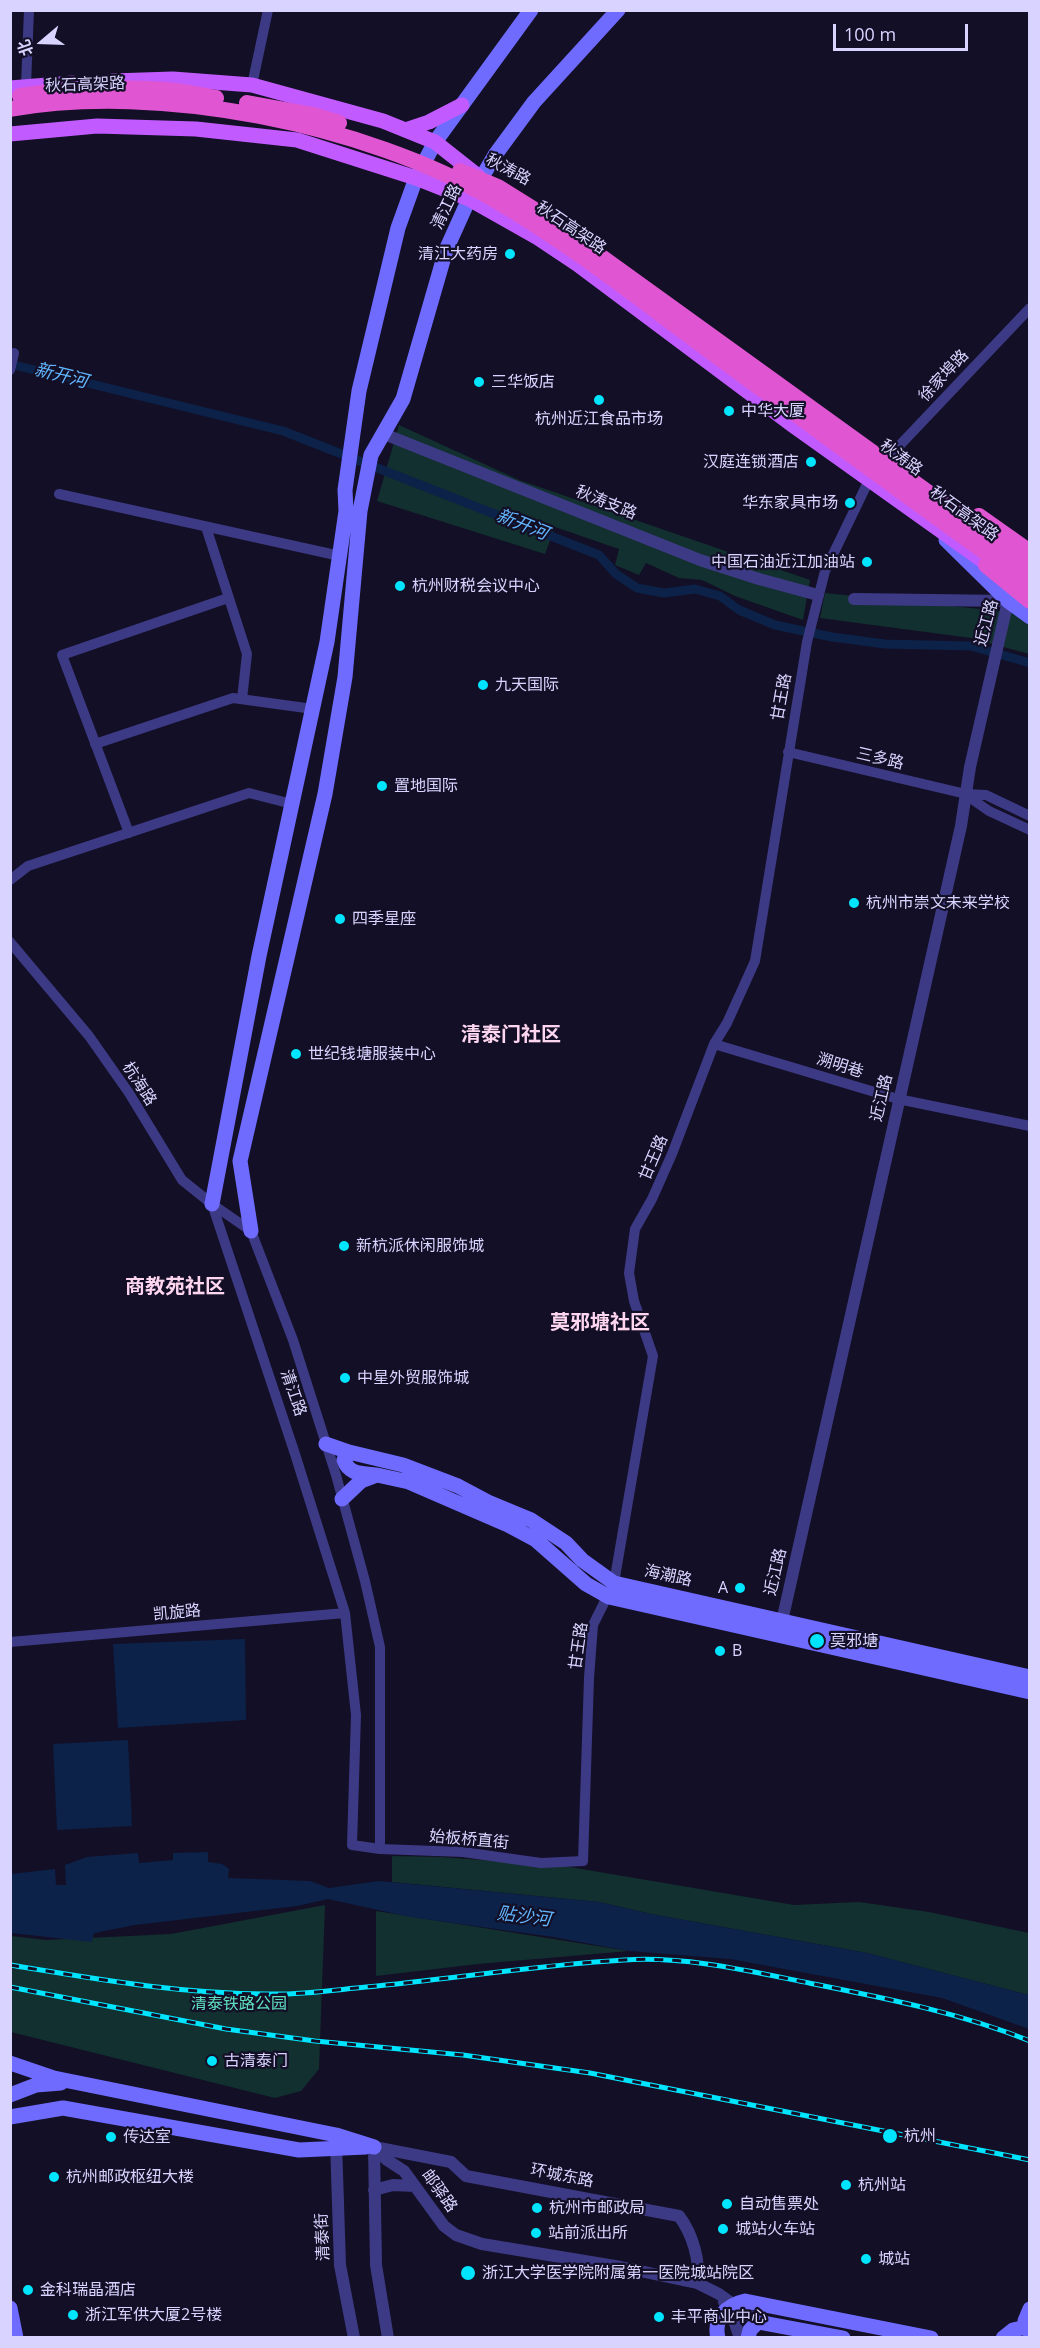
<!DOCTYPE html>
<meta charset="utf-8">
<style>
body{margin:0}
#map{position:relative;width:1040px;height:2348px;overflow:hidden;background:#130f26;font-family:"Open Sans","Noto Sans SC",sans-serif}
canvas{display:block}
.frame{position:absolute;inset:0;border:12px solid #d9d4ff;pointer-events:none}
.north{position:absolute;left:12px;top:12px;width:60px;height:60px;-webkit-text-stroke:4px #130f26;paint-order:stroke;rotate:251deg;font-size:16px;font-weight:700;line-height:24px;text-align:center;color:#d9d4ff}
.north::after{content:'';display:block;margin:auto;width:21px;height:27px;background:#d9d4ff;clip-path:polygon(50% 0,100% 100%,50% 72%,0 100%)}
.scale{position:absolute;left:833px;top:24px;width:135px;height:27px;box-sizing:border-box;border:3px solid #d9d4ff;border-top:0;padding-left:8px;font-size:18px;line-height:21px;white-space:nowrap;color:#d9d4ff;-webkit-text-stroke:4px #130f26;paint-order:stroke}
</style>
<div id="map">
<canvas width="1040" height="2348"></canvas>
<div class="frame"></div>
<div class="north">北</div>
<div class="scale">100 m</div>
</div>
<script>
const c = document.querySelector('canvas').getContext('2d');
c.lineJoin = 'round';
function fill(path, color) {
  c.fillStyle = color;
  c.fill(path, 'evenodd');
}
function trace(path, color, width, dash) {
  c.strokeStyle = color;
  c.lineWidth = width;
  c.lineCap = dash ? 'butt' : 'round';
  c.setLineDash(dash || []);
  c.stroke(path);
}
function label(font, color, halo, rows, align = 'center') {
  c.font = font + ' "Open Sans","Noto Sans SC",sans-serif';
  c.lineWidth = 4.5;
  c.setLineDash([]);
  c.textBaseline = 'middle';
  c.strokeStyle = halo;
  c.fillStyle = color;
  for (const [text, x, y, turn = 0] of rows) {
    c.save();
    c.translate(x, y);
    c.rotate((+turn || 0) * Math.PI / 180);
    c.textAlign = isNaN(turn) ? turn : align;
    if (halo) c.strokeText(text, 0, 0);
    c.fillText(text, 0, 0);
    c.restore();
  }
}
const green = new Path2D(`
 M399,425l120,55 291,100 -7,40 -68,-24 -33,-16 -23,-2 -33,-15 -7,12 -24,-10 4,-16 -64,-22 -10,27 -168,-53z
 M825,593l175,18 29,5v38l-58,-16 -151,-20z
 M392,1856l49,1 123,9 230,39 65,-3 70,10 100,21v62l-162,-42 -216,-39 -52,-12 -207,-20z
 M325,1905l-6,164 -18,22 -26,7 -264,-66v-96l35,4 125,-6z
 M376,1911l253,40 -151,13 -102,12z`);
const water = new Path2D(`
 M245,1639l1,81 -128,8 -5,-84z
 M128,1740l4,86 -75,4 -4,-86z
 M208,1852v10l14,2 7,5 -1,9 82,3 19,7 50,-7 220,21 52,12 216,39 162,42v34l-87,-31 -212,-39 -101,-8 -76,-14 -143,-20 -82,-18 -31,7 -162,19 -41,8 -2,9 -81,-9v-59l44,-5 1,16h10l-1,-20 22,-8 51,-4 1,10 34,-3v-7z`);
const canal = new Path2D(`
 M10,364l273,67 316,124 17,19 21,14 27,5 31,-4 25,7 19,14 36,15 57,12 53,7 86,2 59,17`);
const minor = new Path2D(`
 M26,85l3,-75
 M252,85l16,-75
 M10,370l4,-17
 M881,465l149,-157
 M59,494l281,62
 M206,527l41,127 -5,45
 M95,744l138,-46 80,11
 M788,752l178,42 20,1 44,21
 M966,795l23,16 41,19
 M129,833l-67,-178 166,-57
 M10,880l18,-14 221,-73 43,11
 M10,942l79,94 40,57 53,87 30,24 39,27 42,109 43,135 29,106 15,66v202
 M714,1044l184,55 132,27
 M212,1204l83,250 50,159 11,102 -4,130 28,4 83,3 78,11 42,-2 6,-183 4,-53 21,-42 39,-227 -19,-55 -5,-28 6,-44 17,-30 20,-45 42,-110 13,-21 28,-62 52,-319 18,-71 44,-91
 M10,1642l335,-29`);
const tertiary = new Path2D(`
 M384,434l316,126 59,19 59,16
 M854,599l154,2
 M780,1630l181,-804 9,-59 38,-166 5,-7
 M336,2142l4,123 14,73
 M374,2147l13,13 17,11 40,55 12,9 26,9 139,23 76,16 22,11 39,28
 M374,2147l77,15 15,14 213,40c13,17 22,45 18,67
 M374,2147l2,118 12,73
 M374,2190l19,-5 22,1
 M724,2302l7,10 9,26`);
const secondary = new Path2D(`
 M946,540l62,61 22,16
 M212,1204l47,-248 68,-314 19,-131 -1,-21 14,-99 39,-163 18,-50 19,-36 96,-132
 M251,1231l-11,-70 85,-367 20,-117 15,-166 11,-56 32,-56 43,-149 23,-51 26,-44 39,-53 84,-92
 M326,1444l23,8 54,13 55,21 32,17 41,17 35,23 16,17 32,23 416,94
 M349,1452l-5,8c5,15 18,13 32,15
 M342,1499l19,-18 16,-6 32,7 97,42 30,16 50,44 23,13 421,95
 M10,2063l44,15 282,57 38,12
 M10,2095l26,-10 25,-2
 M10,2117l53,-9 236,42 67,-3
 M10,2308l6,30
 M1030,2309l-5,12 5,12
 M718,2338c-5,-20 9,-33 27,-37l186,37
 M748,2338l2,-8 8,-8 85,16
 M1003,2338l10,-8 13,-3`);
const primary = new Path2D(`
 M112,81l61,-2 79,6 131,36 52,21 43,34
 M10,88l63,-5
 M405,130l24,-8 33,-17
 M10,134l87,-8 99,3 101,11 119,38 53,21 69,39 39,26 218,163 202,144`);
const trunk = new Path2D(`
 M20,96c47,-7 98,-9 145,-6 17,1 34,5 51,8
 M247,103l66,12 26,8
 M10,109c148,-27 356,15 485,91 77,45 147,101 219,154 105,77 209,155 316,230
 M460,171l38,16 48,30 484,349
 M979,516l51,36
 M986,565l44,36`);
const rail = new Path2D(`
 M10,1965c86,14 170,29 258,29 33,1 66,-4 98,-7 86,-8 172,-22 258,-27 62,-4 125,11 185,23 75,15 149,29 221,58
 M10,1987l216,42 89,12 148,14 127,18 440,87`);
const markers = [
 [510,254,6,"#00e5ff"],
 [479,382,6,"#00e5ff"],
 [599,400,6,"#00e5ff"],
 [729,411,6,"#00e5ff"],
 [811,462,6,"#00e5ff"],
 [850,503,6,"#00e5ff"],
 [867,562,6,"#00e5ff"],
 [400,586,6,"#00e5ff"],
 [483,685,6,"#00e5ff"],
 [382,786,6,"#00e5ff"],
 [854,903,6,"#00e5ff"],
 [340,919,6,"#00e5ff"],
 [296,1054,6,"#00e5ff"],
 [344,1246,6,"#00e5ff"],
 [345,1378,6,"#00e5ff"],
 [740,1588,6,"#00e5ff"],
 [817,1641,8,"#00e5ff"],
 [720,1651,6,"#00e5ff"],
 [212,2061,6,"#00e5ff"],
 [890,2136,8,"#00e5ff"],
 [111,2137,6,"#00e5ff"],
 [54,2177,6,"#00e5ff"],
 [846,2185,6,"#00e5ff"],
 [727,2204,6,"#00e5ff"],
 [537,2208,6,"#00e5ff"],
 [723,2229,6,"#00e5ff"],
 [536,2233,6,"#00e5ff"],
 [866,2259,6,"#00e5ff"],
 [468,2273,8,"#00e5ff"],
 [28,2290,6,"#00e5ff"],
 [73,2315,6,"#00e5ff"],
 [659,2317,6,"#00e5ff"]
];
const streetNames = [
 ["秋石高架路",85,85,-2],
 ["秋涛路",508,170,28],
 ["清江路",447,207,-64],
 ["秋石高架路",571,228,34],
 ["徐家埠路",944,376,-47],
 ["秋涛路",901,458,36],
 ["秋涛支路",606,503,22],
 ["秋石高架路",964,514,36],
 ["近江路",987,623,-75],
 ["甘王路",782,697,-80],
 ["三多路",880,759,13],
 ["溯明巷",840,1066,17],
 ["杭海路",139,1084,57],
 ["近江路",882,1098,-77],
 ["甘王路",654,1158,-67],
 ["清江路",293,1393,71],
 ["近江路",776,1572,-77],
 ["海潮路",668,1576,12],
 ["凯旋路",177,1613,-5],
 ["甘王路",579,1646,-82],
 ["始板桥直街",469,1840,5],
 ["环城东路",562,2176,11],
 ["邮驿路",439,2191,54],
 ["清泰街",323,2237,-93]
];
const poiNames = [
 ["清江大药房",498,254,"right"],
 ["三华饭店",491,382],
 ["中华大厦",741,411],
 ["杭州近江食品市场",599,419,"center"],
 ["汉庭连锁酒店",799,462,"right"],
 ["华东家具市场",838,503,"right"],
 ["中国石油近江加油站",855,562,"right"],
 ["杭州财税会议中心",412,586],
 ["九天国际",495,685],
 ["置地国际",394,786],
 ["杭州市崇文未来学校",866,903],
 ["四季星座",352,919],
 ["世纪钱塘服装中心",308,1054],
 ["新杭派休闲服饰城",356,1246],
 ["中星外贸服饰城",357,1378],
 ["A",728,1588,"right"],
 ["莫邪塘",830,1641],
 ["B",732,1651],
 ["古清泰门",224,2061],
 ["杭州",904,2136],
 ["传达室",123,2137],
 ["杭州邮政枢纽大楼",66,2177],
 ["杭州站",858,2185],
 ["自动售票处",739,2204],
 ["杭州市邮政局",549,2208],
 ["城站火车站",735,2229],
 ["站前派出所",548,2233],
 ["城站",878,2259],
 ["浙江大学医学院附属第一医院城站院区",482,2273],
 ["金科瑞晶酒店",40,2290],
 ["浙江军供大厦2号楼",85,2315],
 ["丰平商业中心",671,2317]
];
const parkNames = [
 ["清泰铁路公园",239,2004]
];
const waterNames = [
 ["新开河",61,376,14],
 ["新开河",522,525,22],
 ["贴沙河",524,1917,7]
];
const quarterNames = [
 ["清泰门社区",511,1035],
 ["商教苑社区",175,1287],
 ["莫邪塘社区",600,1323]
];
fill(green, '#12302f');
fill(water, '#0c2248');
trace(canal, '#0c2248', 9);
trace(minor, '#3d3a85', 10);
trace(tertiary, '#3d3a85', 12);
trace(secondary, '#6f6bff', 15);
trace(primary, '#c25bff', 15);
trace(trunk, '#e055d1', 16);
trace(rail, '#00e5ff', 5);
trace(rail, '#130f26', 3, [9]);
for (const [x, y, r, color] of markers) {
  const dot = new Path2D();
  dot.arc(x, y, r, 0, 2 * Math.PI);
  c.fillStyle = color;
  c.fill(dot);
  trace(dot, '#130f26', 2);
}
label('16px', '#d9d4ff', '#130f26', streetNames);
label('16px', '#d9d4ff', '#130f26', poiNames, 'left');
label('16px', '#5fe0c0', '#130f26', parkNames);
label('italic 18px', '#62b6ff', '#130f26', waterNames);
label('bold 20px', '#ffd6f0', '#130f26', quarterNames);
</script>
